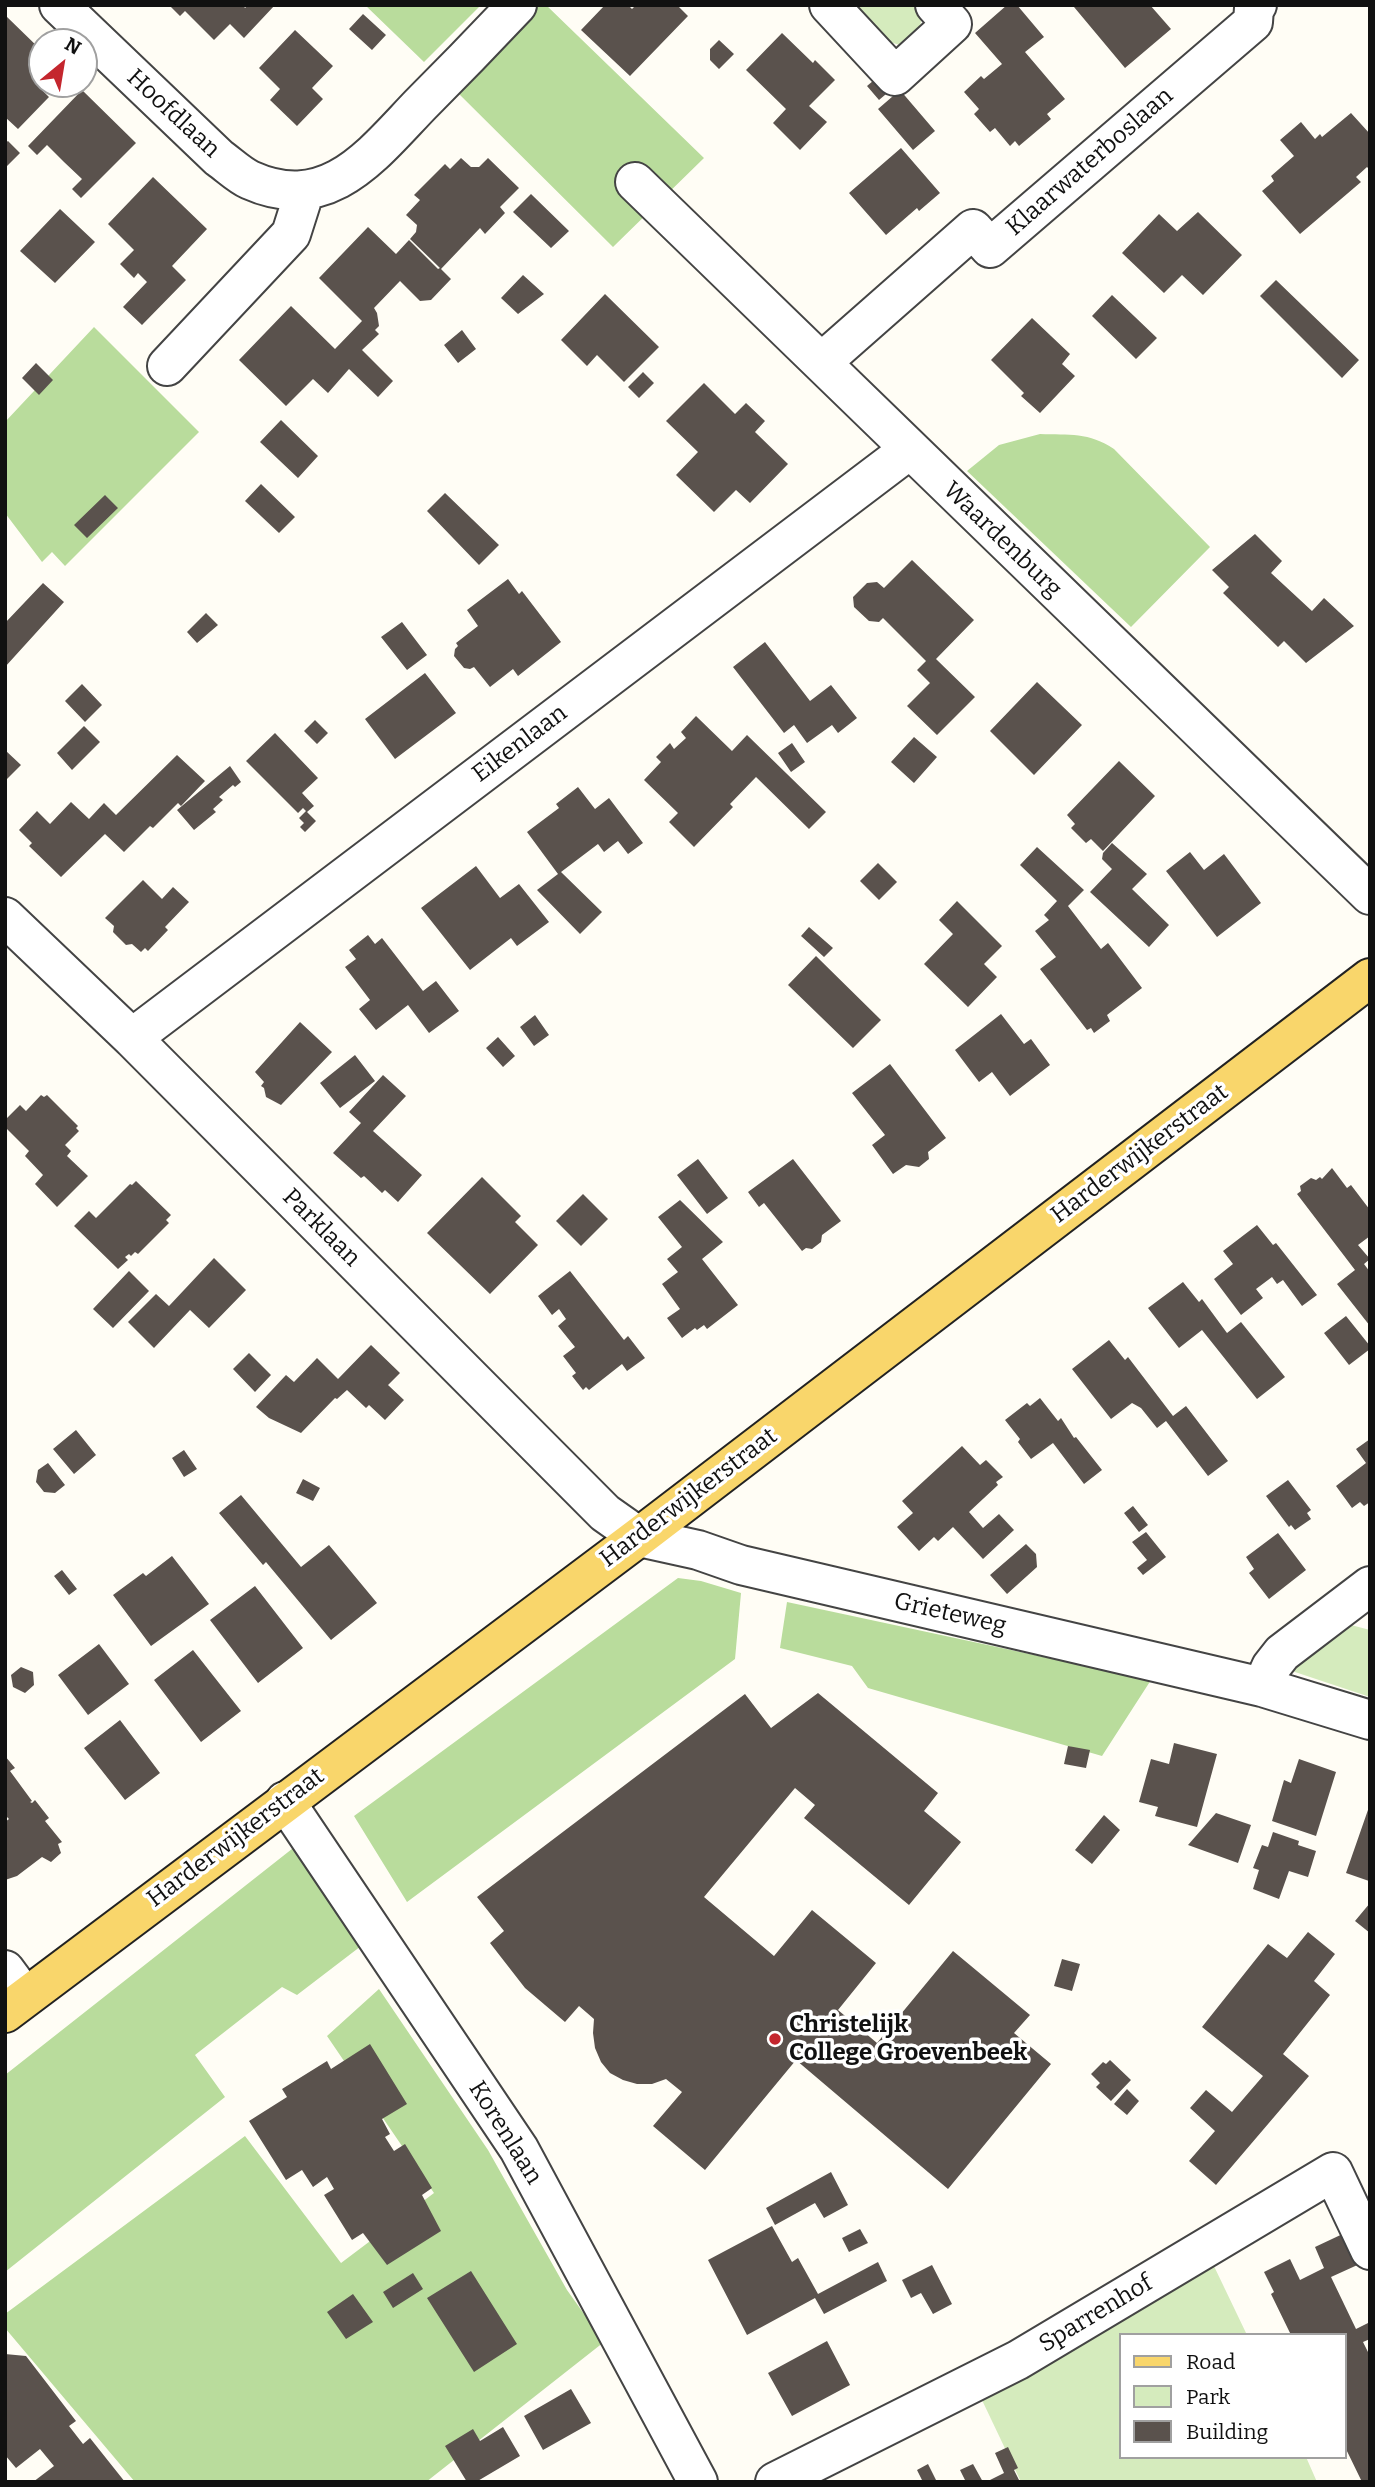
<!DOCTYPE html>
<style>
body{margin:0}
#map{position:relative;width:1375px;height:2487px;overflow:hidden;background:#fffdf5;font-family:Bitter,serif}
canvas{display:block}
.frame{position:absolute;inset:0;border:7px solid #111;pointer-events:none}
.legend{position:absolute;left:1119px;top:2333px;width:228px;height:126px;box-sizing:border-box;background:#fff;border:2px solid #a0a0a0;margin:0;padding:9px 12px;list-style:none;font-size:21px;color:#111}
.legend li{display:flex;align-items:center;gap:14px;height:35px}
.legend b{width:35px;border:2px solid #a0a0a0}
.north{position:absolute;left:28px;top:28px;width:70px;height:70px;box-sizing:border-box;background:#fff;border:2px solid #a0a0a0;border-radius:50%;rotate:30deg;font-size:19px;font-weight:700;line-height:28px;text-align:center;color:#111}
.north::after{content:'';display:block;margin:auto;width:24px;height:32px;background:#c4262e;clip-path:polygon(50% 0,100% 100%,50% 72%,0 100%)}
</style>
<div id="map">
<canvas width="1375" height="2487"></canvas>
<div class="frame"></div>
<ul class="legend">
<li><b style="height:9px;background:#f9d66b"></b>Road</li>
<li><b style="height:19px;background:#d5ebbd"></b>Park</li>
<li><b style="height:19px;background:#5a524d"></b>Building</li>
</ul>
<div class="north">N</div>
</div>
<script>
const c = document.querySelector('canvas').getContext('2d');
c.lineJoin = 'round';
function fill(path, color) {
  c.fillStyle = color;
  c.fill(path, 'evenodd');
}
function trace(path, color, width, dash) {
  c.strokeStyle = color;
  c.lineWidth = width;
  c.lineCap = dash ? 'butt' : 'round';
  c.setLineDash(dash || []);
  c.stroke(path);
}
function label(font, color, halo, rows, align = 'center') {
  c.font = font + ' Bitter,serif';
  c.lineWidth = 7;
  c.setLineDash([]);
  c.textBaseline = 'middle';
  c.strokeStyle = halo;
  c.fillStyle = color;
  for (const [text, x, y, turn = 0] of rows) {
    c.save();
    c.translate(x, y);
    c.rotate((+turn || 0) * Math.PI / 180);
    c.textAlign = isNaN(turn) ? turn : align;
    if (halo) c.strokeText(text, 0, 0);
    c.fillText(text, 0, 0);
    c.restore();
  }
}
const green = new Path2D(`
 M852,5h61l8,15 -1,10 -19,15c-21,-3 -35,-25 -49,-40z
 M1351,1625l19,5v67l-81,-27 52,-43z
 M1212,2262l35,73h-126v122h185l11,25h-296l-40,-84z`);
const forest = new Path2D(`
 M365,5h116l-57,57z
 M539,5h7l158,153 -91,89 -155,-154z
 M94,327l105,105 -134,134 -13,-14 -10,10 -37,-49v-91z
 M1040,434c29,1 49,-2 74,15l96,98 -79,80 -164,-156 32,-26z
 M678,1578l23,3 40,12 -6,66 -328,243 -53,-86z
 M787,1602l364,78 -49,76 -234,-68 -16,-22 -72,-18z
 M297,1845l68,98 -68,52 -15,-8 -87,68 30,42 -220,175v-197z
 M379,1989l109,161 79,140 37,52 -178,140h-291l-130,-154v-14l240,-178 96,127 93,-70 -107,-157z`);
const building = new Path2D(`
 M169,5h74l2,3 3,-3h27l-31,33 -14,-14 -16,16 -29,-29 -5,5z
 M605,5h23l4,4 4,-4h41l11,11 -58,60 -49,-46z
 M1007,5h10l27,32 -19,15 40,47 -18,15 4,5 -32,27 -4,-5 -5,5 -15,-18 -5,4 -16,-18 5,-5 -15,-17 17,-16 3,3 18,-15 -27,-31z
 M1076,5h74l21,24 -46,39 -51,-61z
 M363,14l23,21 -14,15 -23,-21z
 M5,15l37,36v29l-5,5 12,12 -31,32 -13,-12z
 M295,30l38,36 -21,22 11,11 -26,27 -27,-26 10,-11 -21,-21z
 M782,33l31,30 2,-3 20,20 -26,26 18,16 -27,28 -27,-27 13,-14 -40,-39z
 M719,40l15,14 -15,15 -9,-9v-11z
 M880,75l12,14 -13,11 -12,-14z
 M82,90l54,53 -55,55 -9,-9 10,-10 -18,-17 -17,-17 -10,10 -9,-9z
 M900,90l35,41 -22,19 -35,-41z
 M1351,113l19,21v36l-3,-3 -11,10 5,5 -61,52 -38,-43 12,-10 -3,-5 23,-20 -14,-16 21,-18 14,17 5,-5 2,3z
 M8,141l12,12 -15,15v-25z
 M901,148l39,45 -21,18 -2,-3 -31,27 -37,-42z
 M461,158l10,9h8l9,-9 31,30 -19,19 5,6 -20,21 -5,-6 -39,41 10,10 -20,21 -11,1 -20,-20 -26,27 3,5 2,13 -4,4 4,4 -17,16 31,31 -15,16 -29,-28 -21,24 -15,-14 -27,27 -47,-46 52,-54 44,43 27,-28 -43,-43 49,-51 28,27 13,-14 29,29 2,-1 -30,-29 6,-7 1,-7 -11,-10 14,-15 -6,-5 31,-31 5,5z
 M153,177l54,52 -35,37 14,14 -44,45 -19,-18 24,-25 -9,-9 -4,5 -14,-14 14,-14 -26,-26z
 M531,194l38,37 -18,17 -38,-36z
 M60,209l35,33 -40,41 -35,-32z
 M1198,212l44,43 -39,40 -21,-20 -18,18 -42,-40 37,-39 18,17z
 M523,275l21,19 -26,20 -17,-16z
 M1276,280l83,80 -17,18 -82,-82z
 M605,294l54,53 -35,35 -27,-27 -10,11 -26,-26z
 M1112,295l45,43 -21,21 -44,-43z
 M1032,318l38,36 -8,10 13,12 -35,37 -19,-17 3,-3 -33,-33z
 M462,330l14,19 -18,14 -14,-18z
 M36,363l17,17 -14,15 -17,-17z
 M643,372l11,11 -15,15 -11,-11z
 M704,383l31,31 11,-11 19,18 -10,11 33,32 -38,39 -14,-13 -22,22 -38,-37 22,-23 -32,-31z
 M281,420l37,36 -20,22 -38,-36z
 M261,484l34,33 -16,16 -34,-32z
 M445,493l54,52 -20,20 -52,-54z
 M105,495l13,13 -31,30 -13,-13z
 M1255,534l27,27 -11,12 41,38 12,-13 30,28 -48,37 -22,-22 -6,6 -55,-54 6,-6 -17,-17z
 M912,560l62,60 -38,39 39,38 -38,38 -30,-29 23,-23 -13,-13 9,-9 -43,-43 -4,4 -10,-1 -15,-14 -1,-10 14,-14 10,-1 7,6z
 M508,579l11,15 3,-3 39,51 -43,34 -5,-7 -23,18 -16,-20 -4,2 -6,-1 -10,-12 1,-7 3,-3 -2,-3 22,-17 -11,-16z
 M43,583l21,19 -59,65v-44z
 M206,613l12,12 -21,18 -10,-11z
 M402,622l25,33 -20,15 -26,-33z
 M765,642l45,59 21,-16 26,33 -19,15 -6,-8 -25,18 -13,-18 -10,8 -51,-66z
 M425,673l31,40 -61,46 -30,-40z
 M1037,682l45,43 -48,50 -44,-44z
 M82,684l20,21 -17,17 -20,-21z
 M696,716l36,35 15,-16 79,77 -17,17 -53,-52 -26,27 3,3 -39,40 -25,-25 9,-9 -34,-33 17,-18 -5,-5 14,-14 4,6 12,-11 -5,-6z
 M315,720l13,13 -11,11 -13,-13z
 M84,726l16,16 -28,28 -15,-17z
 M275,733l43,45 -16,15 12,13 -7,6 9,9 -11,11 -5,-5 4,-4 -5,-5 7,-7 -3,-3 -5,5 -52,-52z
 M914,737l23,20 -23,26 -23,-21z
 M792,743l13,19 -14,10 -13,-19z
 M5,750l16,15 -16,16z
 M177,755l28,26 -24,25 -3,-3 -25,25 -3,-2 -26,26 -19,-18 -44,43 -32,-31 3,-3 -13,-13 18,-19 13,13 21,-22 18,17 15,-16 12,12z
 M1119,761l36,35 -52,55 -12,-12 -5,4 -15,-15 4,-4 -8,-9z
 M230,766l11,16 -6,5 -2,-2 -14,12 4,3 -10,9 3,3 -22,18 -17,-20z
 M578,787l17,22 14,-11 34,45 -15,11 -10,-13 -14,11 -6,-8 -37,28 41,40 -22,22 -43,-44 21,-16 -31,-42 32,-24 -3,-4z
 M1112,843l35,31 -15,15 37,36 -20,22 -59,-55 22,-23 -10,-10 1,-6z
 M1037,847l47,43 -16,16 33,43 7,-6 34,45 -35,27 3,6 -16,12 -3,-5 -4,2 -47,-61 16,-12 -21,-26 14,-11 -5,-5 13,-14 -37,-36z
 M1190,852l14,18 20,-16 37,49 -44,34 -51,-66z
 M878,863l19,19 -18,18 -19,-19z
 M476,866l24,32 19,-14 30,38 -32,24 -6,-8 -41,32 -49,-62z
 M143,880l19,19 11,-12 16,15 -24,25 3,3 -20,21 -3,-3 -4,4 -9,-8 -6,1 -13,-13 1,-6 -9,-8z
 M957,901l45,45 -18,18 13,13 -29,30 -44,-43 29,-30 -14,-14z
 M809,927l24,21 -9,9 -23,-21z
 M368,935l7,9 7,-6 41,53 13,-10 23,30 -30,22 -21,-28 -32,25 -17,-21 11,-9 -25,-33 11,-8 -7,-9z
 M816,956l65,64 -28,28 -65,-63z
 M1001,1014l23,30 7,-5 19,26 -40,31 -18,-24 -13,10 -24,-32z
 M535,1015l14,20 -15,11 -14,-19z
 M300,1022l32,30 -51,53 -15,-8 -2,-9 -3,-2 3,-4 -9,-10z
 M498,1037l17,19 -12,11 -17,-19z
 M355,1055l20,26 -35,27 -20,-25z
 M890,1064l56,74 -18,14 1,7 -10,8 -13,-2 -13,9 -21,-29 13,-10 -33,-42z
 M383,1075l23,21 -33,35 49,44 -24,27 -13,-12 -3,3 -18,-17 -3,2 -28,-25 28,-30 -12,-11z
 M41,1095l3,2 3,-2 31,31 -2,2 3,3 -14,14 6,6 -4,5 21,20 -31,31 -22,-23 8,-9 -18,-19 4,-5 -24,-24v-7l15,-15 6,6z
 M698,1159l30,39 -21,16 -30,-39z
 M793,1159l48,62 -19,14 -1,7 -9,7 -6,-1 -4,3 -38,-48 -5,4 -11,-15z
 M1332,1168l15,20 4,-3 19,25v26l-12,9 12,14 -6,5 6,8v54l-33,-42 18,-14 -58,-76 4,-3 -1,-5 11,-8 5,2 4,-3 2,2z
 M482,1177l39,39 -6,6 23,23 -48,49 -63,-61z
 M136,1181l35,34 -5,5 3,3 -31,31 -3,-2 -4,4 -2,-2 -4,3 3,3 -10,9 -44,-43 15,-15 7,7 34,-34 2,1z
 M583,1194l25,25 -27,27 -25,-25z
 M680,1200l43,42 -21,17 36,46 -31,24 -3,-4 -7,5 -2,-2 -13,10 -15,-20 13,-9 -18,-25 16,-12 -11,-13 15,-12 -24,-30z
 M1257,1225l16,20 3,-2 41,52 -15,11 -19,-26 -6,4 -5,-7 -16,12 7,9 -22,17 -27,-36 19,-15 -10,-13z
 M214,1258l32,32 -37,38 -19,-18 -36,38 -26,-26 28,-28 13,12z
 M129,1271l20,20 -36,37 -20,-19z
 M570,1271l54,69 4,-4 17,22 -18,13 -5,-7 -33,26 -3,-3 -3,3 -11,-14 4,-3 -13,-17 12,-9 -17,-21 8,-7 -7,-10 -7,6 -14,-19z
 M1183,1282l16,20 3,-3 25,34 14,-11 44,55 -28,22 -55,-69 -23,18 -31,-40z
 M1346,1316l24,30v3l-21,16 -25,-32z
 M1109,1340l16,20 3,-3 45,59 13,-10 42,55 -20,15 -42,-55 -9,7 -16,-20 -9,-5 -21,16 -39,-50z
 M371,1345l29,28 -12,12 16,15 -19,20 -16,-15 -3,3 -19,-18 -10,9 -2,-1 -34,35 -32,-15 -13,-11 30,-32 8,7 23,-24 21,21z
 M249,1353l22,22 -16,17 -22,-23z
 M1040,1398l18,23 3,-3 13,20 2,-1 26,33 -18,14 -31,-41 -22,16 -13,-17 2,-3 -15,-19 22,-17 3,3z
 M76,1430l20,25 -22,19 -21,-25z
 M1370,1439v63l-6,4 -4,-4 -8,6 -16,-22 30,-23 -10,-14z
 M962,1446l18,19 6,-5 17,17 -7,5 2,3 -29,27 14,16 16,-14 15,16 -31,29 -30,-32 -15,14 -4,-4 -15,14 -22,-24 16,-14 -11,-12z
 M184,1450l13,19 -13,8 -12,-19z
 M48,1463l17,22 -10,8 -11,-1 -8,-10 2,-12z
 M303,1479l17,9 -7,13 -17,-8z
 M1288,1480l23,30 -4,3 4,6 -16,11 -4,-5 -2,2 -23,-31z
 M241,1495l60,72 28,-22 48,58 -46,37 -65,-78 -3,3 -44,-52z
 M1133,1506l15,19 -9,7 -15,-19z
 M1146,1532l20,25 -23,18 -6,-7 10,-8 -15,-18z
 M1278,1533l28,37 -37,29 -20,-26 5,-4 -8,-12z
 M1026,1544l10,10 1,13 -30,27 -17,-19z
 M172,1556l37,48 -58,42 -38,-51 30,-22 3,3z
 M62,1570l15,19 -8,6 -15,-19z
 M255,1586l48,62 -45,35 -48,-63z
 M99,1644l30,40 -41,31 -30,-40z
 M193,1650l48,61 -40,31 -47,-62z
 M21,1667l12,5 1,13 -9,8 -12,-6 -2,-12z
 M818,1693l120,100 -14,18 37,31 -52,63 -105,-87 11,-13 -20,-17 -91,109 70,59 38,-46 64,53 -38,47 39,33 76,-92 77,64 -16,18 37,31 -103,125 -152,-129 -91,110 -52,-44 29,-34 -16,-13 -14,5h-15l-14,-4 -13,-7 -9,-11 -6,-14 -2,-15 1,-14 -15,-13 -14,16 -40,-34 -35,-45 14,-12 -27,-34 268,-203 26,34z
 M120,1720l40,53 -35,27 -41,-52z
 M1174,1743l43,11 -20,73 -42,-11 3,-9 -19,-5 12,-43 18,5z
 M1068,1746l22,4 -4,18 -22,-4z
 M5,1756l10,12 -5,3 22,30 -2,1 2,1 3,-3 14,18 -4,3 17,21 -4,2 3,9 -10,9 -9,-5 -25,19 -12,4v-58l4,-3 -4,-4z
 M1299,1759l37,13 -20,64 -44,-15 12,-41 7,3z
 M1369,1807l1,71 -1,3 -23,-8z
 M1216,1813l35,12 -13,38 -50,-18z
 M1104,1815l16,15 -28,34 -17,-14z
 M1273,1832l26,9 -1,4 18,6 -8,26 -19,-6 -10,28 -26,-10 6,-19 -6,-2 9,-23 6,2z
 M1370,1903v30l-15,-12z
 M1308,1932l27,22 -21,27 16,14 -47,59 26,22 -93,109 -27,-24 26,-30 -25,-23 16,-18 26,22 31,-36 -61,-49 66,-83 19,14z
 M1062,1959l18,5 -8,27 -18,-5z
 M370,2044l37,60 -25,15 8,15 -5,3 9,14 11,-7 27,44 -10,7 19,36 -54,34 -24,-32 -11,7 -28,-45 10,-6 -7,-12 -14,10 -11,-17 -16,10 -37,-59 38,-24 -5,-8 45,-28 4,8z
 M1110,2060l21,20 -20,21 -15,-14 4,-4 -9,-9 12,-12 3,2z
 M1127,2089l12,12 -12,14 -13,-11z
 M831,2172l17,33 -24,13 -9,-15 -40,22 -9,-17z
 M772,2226l20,36 6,-4 20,36 60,-32 9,19 -63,33 -9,-16 -68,37 -39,-75z
 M860,2229l8,14 -19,9 -7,-14z
 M1349,2231l15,31 -33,15 25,52 14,-7v17l-7,3 7,14v126h-8l-17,-35v-112h-54l-20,-41 3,-2 -10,-20 26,-13 10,21 24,-12 -9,-21z
 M932,2265l20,39 -19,10 -12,-21 -10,5 -9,-18z
 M471,2271l46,73 -43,28 -47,-74z
 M413,2273l10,16 -30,19 -10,-16z
 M353,2294l20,28 -27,17 -19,-27z
 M827,2341l23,44 -58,31 -24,-43z
 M5,2354l21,2 50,65 -7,5 14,18 7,-6 35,44h-92l21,-16 -14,-17 -24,19 -11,-13z
 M571,2389l20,34 -48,27 -19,-34z
 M503,2427l17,29 -44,26h-9l-22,-36 28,-17 7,12z
 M1008,2447l10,21 -4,2 6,12h-34l18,-9 -9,-20z
 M928,2464l9,18h-14l-6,-12z
 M973,2464l10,18h-17l-6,-12z`);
const minor = new Path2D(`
 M59,5l160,153c10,7 20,17 31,22 78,35 122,-25 170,-75 33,-33 65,-66 97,-100
 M829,5l66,71 57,-52 -17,-19
 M635,182l735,713
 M822,362l151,-133 17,19 263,-226 1,-14 3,-3
 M167,366l124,-132 14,-44
 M5,917l127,121 473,475 34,24 59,13 43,15 521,122 108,33
 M132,1038l777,-588
 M1262,1687l9,-20 11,-14 88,-67
 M285,1801l234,348 179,333
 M5,1970l20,27
 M775,2482l243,-122 315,-188 37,78`);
const major = new Path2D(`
 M5,2013l634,-476 731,-559`);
const markers = [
 [775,2039,7,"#c4262e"]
];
const streetNames = [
 ["Hoofdlaan",173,114,43],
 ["Klaarwaterboslaan",1090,162,-41],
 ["Waardenburg",1002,540,44],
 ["Eikenlaan",520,744,-37],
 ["Harderwijkerstraat",1140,1154,-37],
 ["Parklaan",321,1228,45],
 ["Harderwijkerstraat",689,1498,-37],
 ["Grieteweg",950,1614,13],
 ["Harderwijkerstraat",236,1838,-37],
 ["Korenlaan",505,2133,58],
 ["Sparrenhof",1096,2314,-31]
];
const poiNames = [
 ["Christelijk",789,2025],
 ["College Groevenbeek",789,2053]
];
fill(green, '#d5ebbd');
fill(forest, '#b9dc9c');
fill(building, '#5a524d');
trace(minor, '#444', 42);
trace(major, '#222', 42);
trace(minor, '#fff', 38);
trace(major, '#f9d66b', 38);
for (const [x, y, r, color] of markers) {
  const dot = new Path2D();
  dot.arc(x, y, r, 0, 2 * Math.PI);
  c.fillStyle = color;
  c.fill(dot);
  trace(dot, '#fff', 2.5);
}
label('24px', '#111', '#fff', streetNames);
label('bold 24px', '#111', '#fff', poiNames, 'left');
</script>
